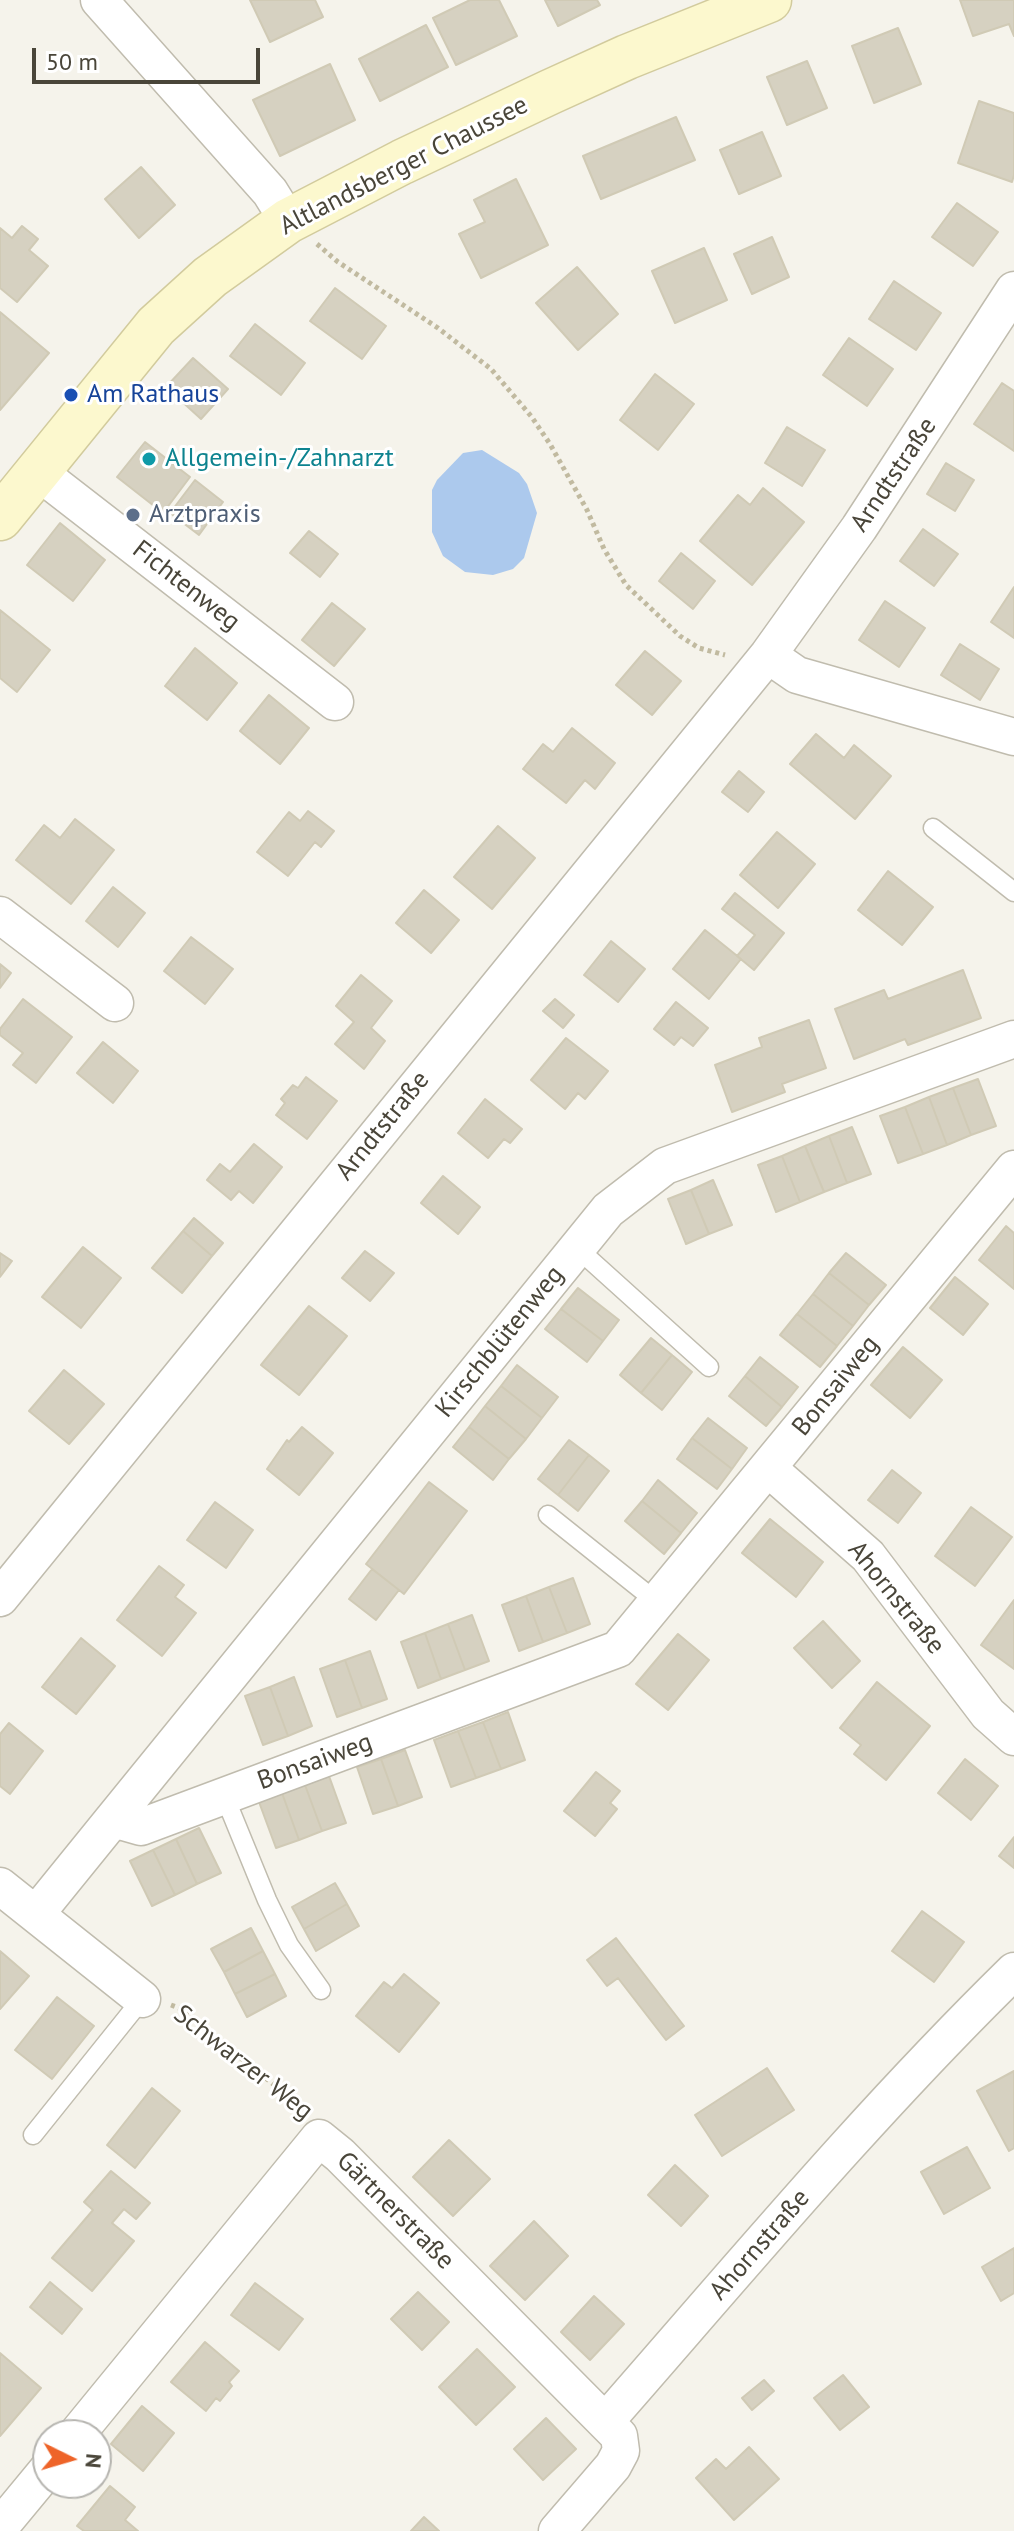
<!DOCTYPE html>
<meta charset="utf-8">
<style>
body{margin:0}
#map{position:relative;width:1014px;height:2531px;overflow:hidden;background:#f5f3eb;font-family:"PT Sans",sans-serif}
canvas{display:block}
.north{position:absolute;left:32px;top:2419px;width:80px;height:80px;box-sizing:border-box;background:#fff;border:2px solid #b6b5b0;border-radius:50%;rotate:95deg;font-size:22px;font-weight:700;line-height:32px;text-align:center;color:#494539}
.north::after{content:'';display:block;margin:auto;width:28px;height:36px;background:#ee6429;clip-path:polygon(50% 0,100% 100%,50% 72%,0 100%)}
.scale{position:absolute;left:32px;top:48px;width:228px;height:36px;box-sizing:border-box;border:4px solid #494539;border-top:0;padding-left:10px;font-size:24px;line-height:28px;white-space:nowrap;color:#494539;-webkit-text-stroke:6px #fff;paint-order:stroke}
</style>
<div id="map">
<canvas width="1014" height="2531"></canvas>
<div class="north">N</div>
<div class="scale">50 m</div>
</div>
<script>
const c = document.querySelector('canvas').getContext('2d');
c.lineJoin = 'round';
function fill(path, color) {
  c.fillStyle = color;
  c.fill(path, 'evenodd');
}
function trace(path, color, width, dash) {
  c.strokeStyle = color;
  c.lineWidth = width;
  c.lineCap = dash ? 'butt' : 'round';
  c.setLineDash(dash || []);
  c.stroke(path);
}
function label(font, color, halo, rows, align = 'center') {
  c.font = font + ' "PT Sans",sans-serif';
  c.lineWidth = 6;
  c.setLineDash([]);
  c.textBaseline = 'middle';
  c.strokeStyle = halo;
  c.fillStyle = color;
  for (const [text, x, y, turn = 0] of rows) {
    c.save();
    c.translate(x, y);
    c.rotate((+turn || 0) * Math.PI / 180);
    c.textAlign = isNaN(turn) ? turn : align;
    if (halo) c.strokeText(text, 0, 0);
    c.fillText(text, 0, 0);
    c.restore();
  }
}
const water = new Path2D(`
 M482,450l37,23 8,11 10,29 -13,45 -11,11 -20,6 -28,-3 -22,-16 -11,-24v-42l5,-10 26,-27z`);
const building = new Path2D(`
 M250,0h65l8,17 -53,25z
 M470,0h29l18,36 -61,29 -23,-47z
 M545,0h52l3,5 -42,21z
 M960,0h54v36l-5,-12 -36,12z
 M426,25l22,42 -68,34 -21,-42z
 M898,28l23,56 -47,19 -22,-57z
 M807,61l20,47 -40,17 -20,-48z
 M330,64l25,56 -75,36 -27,-56z
 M979,101l35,12v62l-2,7 -54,-19z
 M676,117l19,43 -94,39 -18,-43z
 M762,132l19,44 -42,18 -19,-44z
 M141,167l34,38 -36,33 -34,-39z
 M516,179l32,66 -67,33 -22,-44 26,-12 -11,-22z
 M957,203l41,29 -25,34 -41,-29z
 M22,226l16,13 -9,11 19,16 -31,36 -17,-14v-60l12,10z
 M772,237l17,40 -37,17 -18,-40z
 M704,248l23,52 -52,23 -23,-52z
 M577,267l41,47 -40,36 -42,-47z
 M894,281l47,32 -25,37 -47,-31z
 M335,288l51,38 -24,33 -52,-38z
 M0,312l49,41 -49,57z
 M255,324l50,39 -24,32 -51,-39z
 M849,338l44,31 -26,37 -44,-31z
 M193,358l35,31 -27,30 -35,-32z
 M655,374l39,30 -36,46 -38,-30z
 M1002,383l12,8v60l-40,-27z
 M787,427l38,23 -23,36 -37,-23z
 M145,442l45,35 -27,36 -46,-36z
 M946,463l28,17 -19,31 -28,-17z
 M195,480l28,22 -24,33 -29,-22z
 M763,488l41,34 -52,63 -52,-44 38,-46 12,10z
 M60,523l45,37 -32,41 -46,-36z
 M923,529l35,25 -24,32 -34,-25z
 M309,531l29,23 -18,23 -30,-24z
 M681,553l34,28 -22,28 -34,-28z
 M1014,587v51l-23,-16z
 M885,601l40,27 -26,39 -40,-27z
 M332,603l33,26 -31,37 -32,-26z
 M0,610l50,40 -33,42 -17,-14z
 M960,644l39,25 -19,31 -39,-25z
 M195,648l42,35 -30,37 -42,-34z
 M645,651l36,30 -29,34 -36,-30z
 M269,695l40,33 -29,36 -40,-33z
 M572,728l43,35 -20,26 -10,-9 -19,23 -43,-34 20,-25 10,8z
 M816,734l28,24 10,-13 37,31 -36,43 -65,-55z
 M739,771l25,21 -16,20 -26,-20z
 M308,811l26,20 -13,16 -6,-5 -27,34 -31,-24 32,-40 11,9z
 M75,819l39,31 -43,54 -55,-44 28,-35 16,13z
 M498,826l37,32 -43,51 -38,-32z
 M777,832l38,32 -37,44 -38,-33z
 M888,871l45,36 -31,38 -44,-35z
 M113,887l32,26 -27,34 -32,-26z
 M424,890l35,30 -28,33 -35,-30z
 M735,893l49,40 -30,37 -17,-14 18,-21 -33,-26z
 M705,930l36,29 -32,40 -36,-30z
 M191,937l42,32 -28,35 -41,-33z
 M611,941l34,28 -27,33 -34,-27z
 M0,964l11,9 -11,15z
 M963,970l18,48 -73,27 -3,-6 -51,20 -19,-50 49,-19 4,9z
 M361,975l31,26 -21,27 14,13 -21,28 -29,-25 19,-22 -18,-16z
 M23,999l49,38 -36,46 -23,-18 10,-12 -23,-18v-6z
 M555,999l19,16 -11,13 -20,-17z
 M676,1002l32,26 -15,18 -12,-9 -7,8 -20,-16z
 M809,1020l17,48 -44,16 3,8 -53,20 -17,-47 47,-18 -3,-9z
 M566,1038l42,33 -23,28 -7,-6 -13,16 -34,-29z
 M103,1042l35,29 -25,32 -36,-30z
 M306,1077l31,24 -30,38 -31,-24 9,-12 -4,-4 12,-14 5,3z
 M978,1079l18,47 -25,9 -18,-47z
 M953,1088l18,47 -24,10 -18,-48z
 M929,1097l18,48 -24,9 -18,-47z
 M485,1099l37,30 -12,14 -6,-4 -16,19 -30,-25z
 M905,1107l18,47 -25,9 -18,-47z
 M852,1127l19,47 -24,9 -18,-47z
 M829,1136l18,47 -23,9 -19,-46z
 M254,1144l28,23 -29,36 -14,-12 -8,9 -24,-20 13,-16 10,8z
 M805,1146l19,46 -24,10 -18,-46z
 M782,1156l18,46 -24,10 -18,-47z
 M443,1176l37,31 -22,27 -37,-31z
 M713,1180l19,45 -23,9 -18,-44z
 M691,1190l18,44 -23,10 -18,-45z
 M194,1218l29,25 -11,13 -29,-25z
 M1006,1226l8,7v56l-35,-29z
 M183,1231l29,25 -30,37 -30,-25z
 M83,1247l38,31 -40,50 -39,-31z
 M365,1251l29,22 -24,28 -28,-23z
 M0,1253l12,8 -12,16z
 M846,1253l40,32 -17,20 -40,-32z
 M829,1273l40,32 -16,21 -40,-32z
 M955,1277l33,27 -25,31 -33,-27z
 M578,1288l41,32 -16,21 -42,-32z
 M813,1294l40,32 -16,20 -40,-32z
 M309,1306l38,30 -48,59 -38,-30z
 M561,1309l42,32 -16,21 -42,-33z
 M797,1314l40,32 -17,21 -40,-32z
 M651,1338l21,17 -31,38 -21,-18z
 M903,1347l39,33 -32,38 -39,-33z
 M672,1355l20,17 -30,38 -21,-17z
 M760,1357l38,30 -16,20 -37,-31z
 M517,1365l41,32 -16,21 -41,-32z
 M64,1370l40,34 -35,40 -40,-33z
 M745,1376l37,31 -16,19 -37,-30z
 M501,1386l41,32 -16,21 -41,-33z
 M485,1406l41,33 -17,20 -40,-32z
 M708,1418l39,30 -15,21 -40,-31z
 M302,1427l31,26 -34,42 -32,-26 20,-29 2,2z
 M469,1427l40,32 -16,21 -40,-33z
 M692,1438l40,31 -15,20 -40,-30z
 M569,1440l20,15 -31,40 -20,-16z
 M589,1455l20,16 -31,40 -20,-16z
 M892,1470l29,23 -23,30 -30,-23z
 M658,1480l39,33 -16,20 -39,-32z
 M429,1482l38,29 -63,83 -38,-30z
 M642,1501l39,32 -17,21 -39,-33z
 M215,1502l38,28 -27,38 -39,-28z
 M971,1507l41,30 -37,49 -40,-30z
 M770,1519l53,43 -27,35 -54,-44z
 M159,1566l25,19 -9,12 21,16 -34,43 -45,-36z
 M372,1569l27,21 -23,30 -27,-21z
 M573,1578l17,46 -23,9 -18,-46z
 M549,1587l18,46 -24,9 -17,-46z
 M526,1596l17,46 -24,9 -17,-46z
 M1014,1600v69l-33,-24z
 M472,1615l17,46 -24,9 -17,-46z
 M823,1621l37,40 -28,27 -38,-40z
 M448,1624l17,46 -24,9 -16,-46z
 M425,1633l16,46 -23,9 -17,-46z
 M678,1634l31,26 -41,50 -32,-26z
 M81,1638l34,28 -39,48 -34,-27z
 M370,1651l17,48 -25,9 -17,-48z
 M345,1660l17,48 -25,9 -17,-48z
 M294,1677l18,49 -24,10 -18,-49z
 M877,1682l53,44 -44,54 -32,-26 7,-9 -21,-17z
 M270,1687l18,49 -25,9 -18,-49z
 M508,1712l17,48 -24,9 -18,-47z
 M483,1722l18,47 -25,9 -18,-47z
 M9,1723l34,28 -33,43 -10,-8v-52z
 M458,1731l18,47 -25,9 -17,-47z
 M405,1750l17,47 -24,9 -17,-47z
 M381,1759l17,47 -25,8 -16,-47z
 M965,1759l33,27 -27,34 -33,-27z
 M596,1772l24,19 -10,12 7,6 -22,27 -31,-25z
 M329,1776l17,47 -24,8 -17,-46z
 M305,1785l17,46 -23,9 -17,-47z
 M282,1793l17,47 -23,8 -17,-46z
 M199,1828l22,45 -24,11 -21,-45z
 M1014,1837v31l-15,-12z
 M176,1839l21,45 -22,11 -22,-45z
 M153,1850l22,45 -23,11 -22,-45z
 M335,1883l12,21 -43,25 -12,-22z
 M347,1904l12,22 -43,25 -12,-22z
 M922,1911l42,31 -30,40 -42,-31z
 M251,1928l12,23 -39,21 -13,-23z
 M616,1938l68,88 -18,14 -48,-62 -11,8 -20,-26z
 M0,1951l29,25 -29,33z
 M263,1951l12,23 -40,20 -11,-22z
 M275,1974l11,22 -39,21 -12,-23z
 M404,1974l35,29 -40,49 -43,-36 28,-34 8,6z
 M57,1997l37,29 -42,53 -37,-29z
 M767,2068l27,42 -72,46 -27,-41z
 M1014,2071v77l-5,3 -32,-60z
 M152,2088l28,23 -45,57 -28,-23z
 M449,2140l41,39 -37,37 -40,-39z
 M967,2147l23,41 -46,26 -23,-42z
 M675,2165l33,31 -27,30 -33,-31z
 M111,2171l39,32 -14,16 -12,-10 -12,14 22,18 -42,50 -40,-33 41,-48 -9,-8z
 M534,2221l34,35 -43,44 -35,-34z
 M1014,2248v45l-13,8 -19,-34z
 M50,2282l32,27 -20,25 -32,-27z
 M255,2283l48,36 -24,31 -48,-35z
 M418,2292l31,30 -27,28 -31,-31z
 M594,2296l30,28 -34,36 -29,-28z
 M205,2342l34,29 -10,11 3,4 -12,15 -4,-3 -10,13 -35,-29z
 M477,2349l38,38 -39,38 -37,-38z
 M0,2353l41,35 -41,48z
 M843,2375l26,32 -29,23 -26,-32z
 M764,2380l10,11 -22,19 -10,-12z
 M142,2406l32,27 -31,38 -32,-27z
 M546,2418l30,31 -33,31 -29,-31z
 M749,2447l30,32 -45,41 -38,-42 20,-19 10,10z
 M110,2486l25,21 -10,13 13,11h-54l-7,-5z
 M424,2517l15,14h-28z`);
const path = new Path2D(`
 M317,244l21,18 100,66 53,41 40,47 19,28 37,66 17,39 22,36 54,51 19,12 26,7
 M171,2005l8,3 125,101`);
const lane = new Path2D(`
 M933,828l81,64
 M577,1248l132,119
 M548,1515l109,87
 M224,1795l43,105 22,45 32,45
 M33,2135l109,-136`);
const street = new Path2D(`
 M99,0l171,192 18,29
 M37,471l298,231
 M768,655l29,20 217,62
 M0,915l115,88
 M769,1469l99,87 120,158 26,23
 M0,1598l768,-943 91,-127 155,-238
 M113,1819l495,-609 57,-44 349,-127
 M0,1886l142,113
 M36,1914l77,-95 28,8 477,-178 396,-480
 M605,2422c134,-153 264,-309 409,-451
 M76,2435l243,-297 21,17 279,281 2,15 -8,15 -56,65
 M0,2527l48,-58`);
const secondary = new Path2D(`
 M0,518l156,-192 54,-49 78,-56 114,-59 148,-70 77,-35 142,-57`);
const markers = [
 [71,395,8,"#1a4fb4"],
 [149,459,8,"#0f9aa8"],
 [133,515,8,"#5c6f8a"]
];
const streetNames = [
 ["Altlandsberger Chaussee",404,166,-27],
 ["Arndtstraße",894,475,-56],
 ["Fichtenweg",186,586,38],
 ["Arndtstraße",383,1126,-51],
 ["Kirschblütenweg",500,1342,-51],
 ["Bonsaiweg",836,1386,-51],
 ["Ahornstraße",896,1598,51],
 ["Bonsaiweg",315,1762,-20],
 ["Schwarzer Weg",243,2063,38],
 ["Gärtnerstraße",395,2211,45],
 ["Ahornstraße",760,2245,-49]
];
const transitNames = [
 ["Am Rathaus",87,395]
];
const cultureNames = [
 ["Allgemein-/Zahnarzt",165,459]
];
const serviceNames = [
 ["Arztpraxis",149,515]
];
fill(water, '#acc9ed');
fill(building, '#d6d1c1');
trace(building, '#d0cab5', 2);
trace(lane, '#c0bcae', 21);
trace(street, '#c0bcae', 39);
trace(secondary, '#d2cb9d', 47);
trace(path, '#c1baa0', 5, [4, 4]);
trace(lane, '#fff', 18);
trace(street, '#fff', 36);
trace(secondary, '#fcf8ce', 44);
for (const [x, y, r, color] of markers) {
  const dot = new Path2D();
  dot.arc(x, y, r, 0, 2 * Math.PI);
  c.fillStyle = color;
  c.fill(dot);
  trace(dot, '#fff', 3);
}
label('26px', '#494539', '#fff', streetNames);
label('26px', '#164399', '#fff', transitNames, 'left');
label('26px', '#0d838f', '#fff', cultureNames, 'left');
label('26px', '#4e5e75', '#fff', serviceNames, 'left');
</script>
